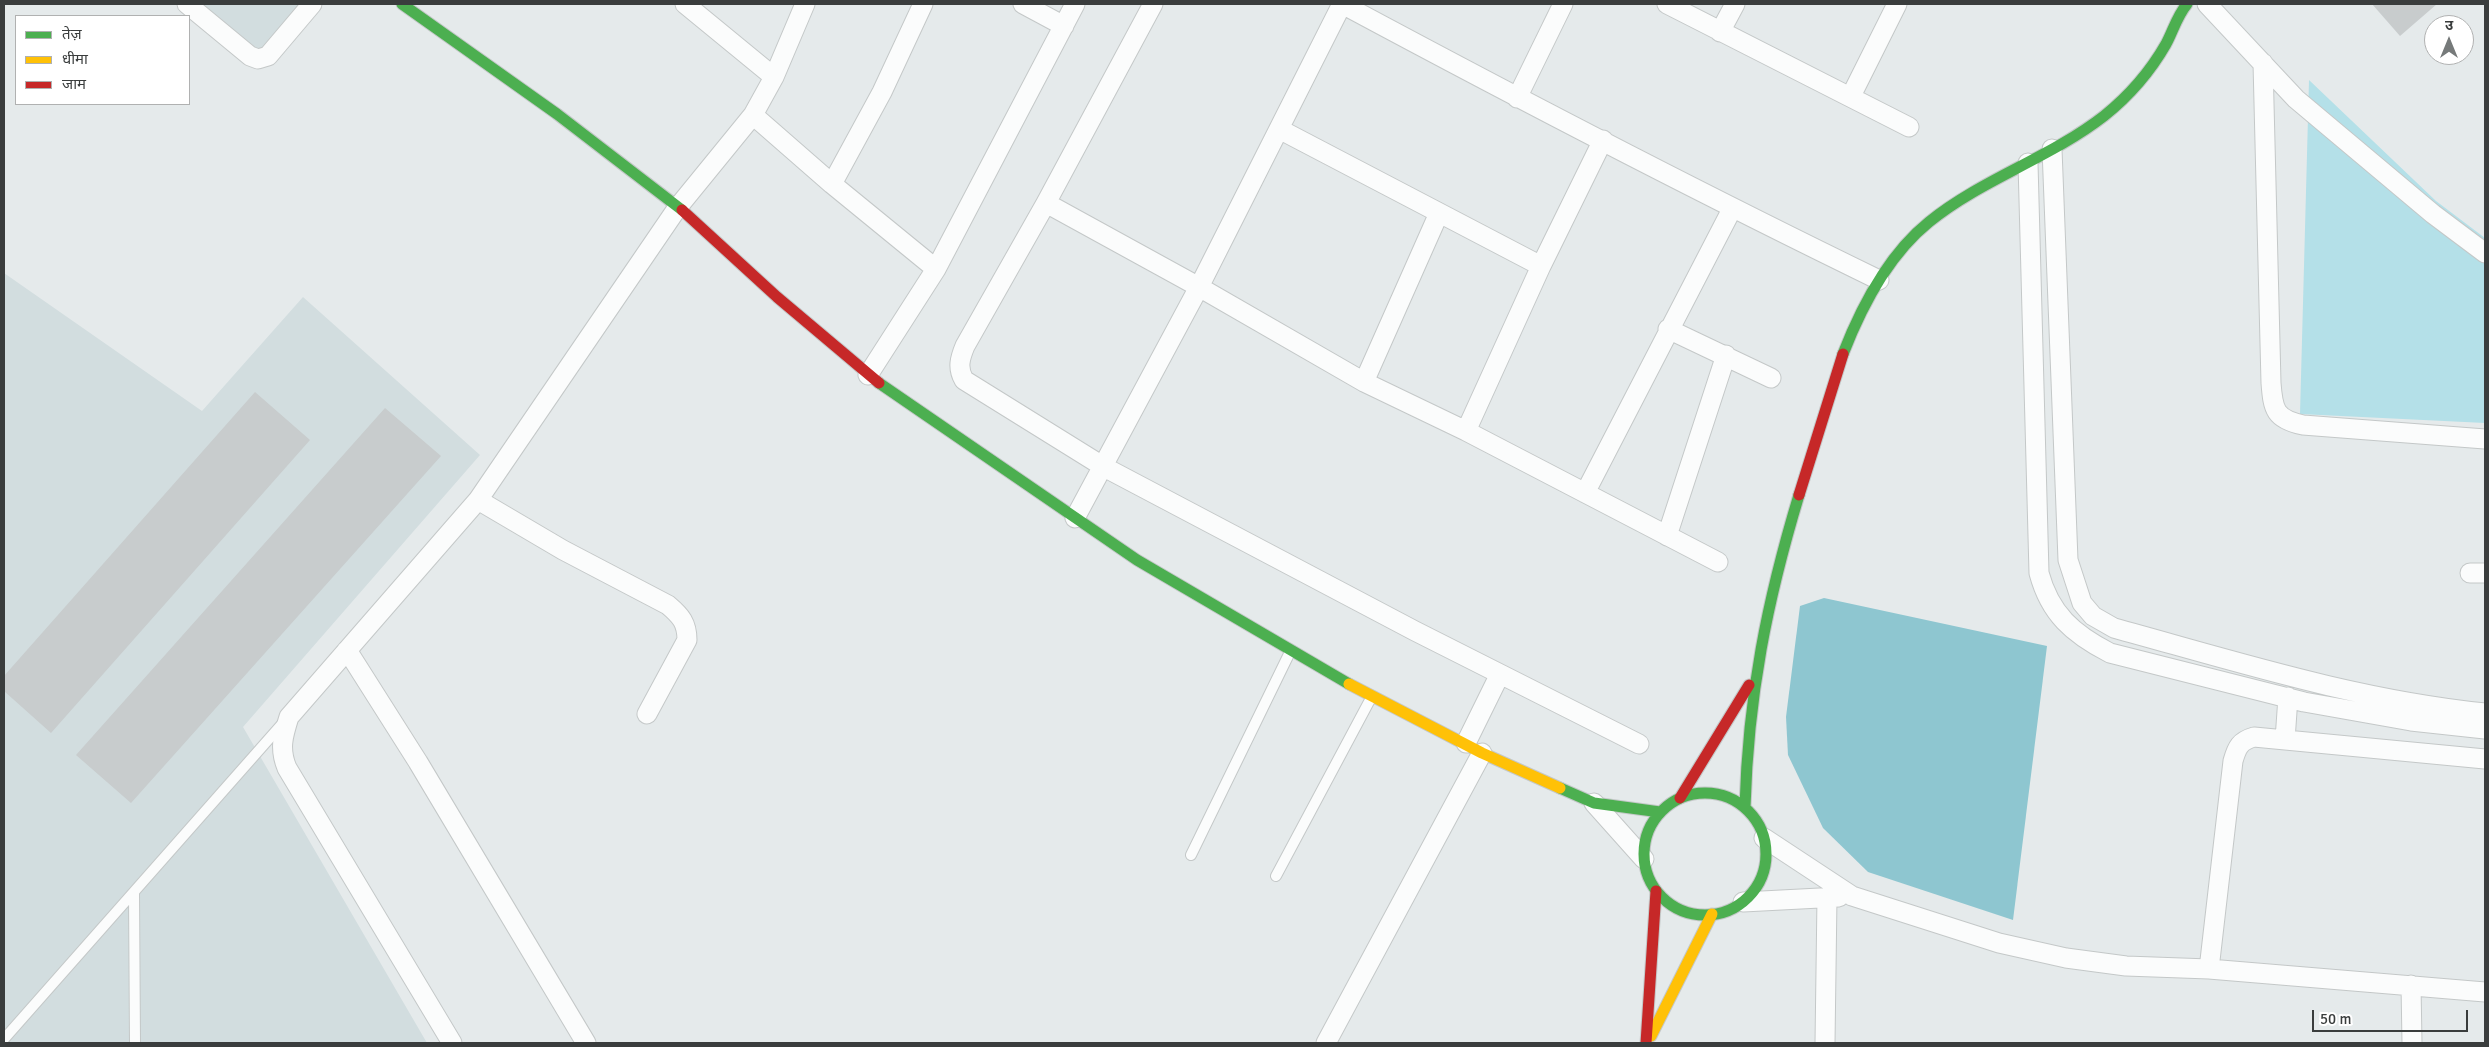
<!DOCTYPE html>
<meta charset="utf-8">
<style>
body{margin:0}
#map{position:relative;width:2489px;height:1047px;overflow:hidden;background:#e5eaeb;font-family:Signika,"Noto Sans Devanagari",sans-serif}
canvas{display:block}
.frame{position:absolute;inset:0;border:5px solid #3a3d3d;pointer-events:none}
.legend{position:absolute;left:15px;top:15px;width:175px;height:90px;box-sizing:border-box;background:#fff;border:1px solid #b0b1b1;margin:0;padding:6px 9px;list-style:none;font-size:15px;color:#3a3d3d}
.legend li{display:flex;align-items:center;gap:10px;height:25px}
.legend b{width:25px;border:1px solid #b0b1b1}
.north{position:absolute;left:2424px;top:15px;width:50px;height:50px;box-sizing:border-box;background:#fff;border:1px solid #b0b1b1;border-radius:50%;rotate:0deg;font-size:14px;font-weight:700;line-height:20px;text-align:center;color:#3a3d3d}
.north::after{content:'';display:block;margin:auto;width:18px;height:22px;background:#767a7a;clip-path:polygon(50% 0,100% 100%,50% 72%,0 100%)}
.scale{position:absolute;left:2312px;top:1010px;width:156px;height:22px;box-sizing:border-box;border:2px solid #3a3d3d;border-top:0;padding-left:6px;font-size:15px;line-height:18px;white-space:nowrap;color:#3a3d3d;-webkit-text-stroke:4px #fff;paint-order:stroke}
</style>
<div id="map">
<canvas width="2489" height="1047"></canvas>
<div class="frame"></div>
<ul class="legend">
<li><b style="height:6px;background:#4caf50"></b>तेज़</li>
<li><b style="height:6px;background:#ffc107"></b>धीमा</li>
<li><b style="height:6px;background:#c62828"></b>जाम</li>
</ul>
<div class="north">उ</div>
<div class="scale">50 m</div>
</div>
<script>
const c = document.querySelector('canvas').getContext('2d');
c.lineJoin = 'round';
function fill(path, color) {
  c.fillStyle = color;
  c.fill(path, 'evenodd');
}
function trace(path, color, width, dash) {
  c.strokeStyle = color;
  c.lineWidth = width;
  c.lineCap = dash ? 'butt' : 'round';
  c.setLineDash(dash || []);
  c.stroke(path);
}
const built = new Path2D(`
 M183,4h139l-62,65z
 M4,273l198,138 101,-114 177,158 -237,272 184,316h-423z`);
const green = new Path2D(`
 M2309,80l127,121 49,37v185l-185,-9z`);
const water = new Path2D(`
 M1824,598l223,48 -34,274 -145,-48 -45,-44 -35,-73 -2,-38 14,-111z`);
const building = new Path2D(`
 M2372,4h65l-37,32z
 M255,392l55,48 -259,293 -47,-42v-15z
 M385,408l56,48 -310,347 -55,-48z`);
const lane = new Path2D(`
 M1191,855l100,-205
 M1276,876l95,-178
 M134,894l1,149
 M4,1039l279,-316`);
const street = new Path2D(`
 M187,4l63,52 8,3 10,-3 44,-52
 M685,4l89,73
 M1023,4l41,22
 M1153,4l-107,199 -81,143c-5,12 -8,22 -1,34l140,87 311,164 224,113
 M1667,4l242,123
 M2207,4l89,95 137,115 52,39
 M1720,32l15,-28
 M2263,63l8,320c2,27 4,36 32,42l182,14
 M1851,96l46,-92
 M1517,98l46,-94
 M753,115l79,69 104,85
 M1279,129l262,137
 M2052,149l16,411 14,43 11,13 21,12c124,34 243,72 371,85
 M2028,163l11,410c11,41 34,61 71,80l194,49 107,19 74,8
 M832,184l50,-92 41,-88
 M1046,203l153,84 165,95 102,49 252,131
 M1668,329l103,49
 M868,375l68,-106 139,-265
 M1364,382l75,-169
 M1466,431l75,-165 62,-126
 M1585,493l147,-284
 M478,500l85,50 105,55c13,11 19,18 19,35l-40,74
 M1075,518l124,-231 143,-283c177,95 356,188 537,276
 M1667,536l59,-181
 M2470,573h15
 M347,650l71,112 168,281
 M2285,740l3,-43
 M1466,743l34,-69
 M1594,803l50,56
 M1764,838l88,58 147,47 67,15 60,8 83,3 276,23
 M1743,902l96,-5
 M2209,969l24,-208c4,-14 7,-20 21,-24l231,22
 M2411,985l1,58
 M452,1043l-165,-275c-8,-19 -4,-32 2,-51l189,-217 200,-293 75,-92 21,-38 31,-73
 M1326,1043l156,-290
 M1825,1043l2,-146`);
const fast = new Path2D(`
 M402,4l155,110 125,96
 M1843,354c19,-49 45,-99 86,-132 53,-43 121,-64 175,-106 25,-20 46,-44 62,-72 7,-13 11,-28 21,-40
 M879,383l258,177 212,124
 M1560,788l34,15 66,9
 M1644 854a61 61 0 1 1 122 0a61 61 0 1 1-122 0Z
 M1745,807c3,-111 22,-206 54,-312`);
const slow = new Path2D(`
 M1349,684l133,69 78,35
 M1651,1036l61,-122`);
const jam = new Path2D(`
 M682,210l95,87 102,86
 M1799,495l44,-141
 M1680,798l69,-113
 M1646,1043l10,-152`);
fill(built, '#d2dddf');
fill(green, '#b4e0e8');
fill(water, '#8ec6d0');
fill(building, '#c8cccd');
trace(lane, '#c4c8c8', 12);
trace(street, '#c4c8c8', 21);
trace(fast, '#c4c8c8', 13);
trace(slow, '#c4c8c8', 13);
trace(jam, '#c4c8c8', 13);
trace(lane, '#fbfcfc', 10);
trace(street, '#fbfcfc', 19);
trace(fast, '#4caf50', 11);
trace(slow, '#ffc107', 11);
trace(jam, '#c62828', 11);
</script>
